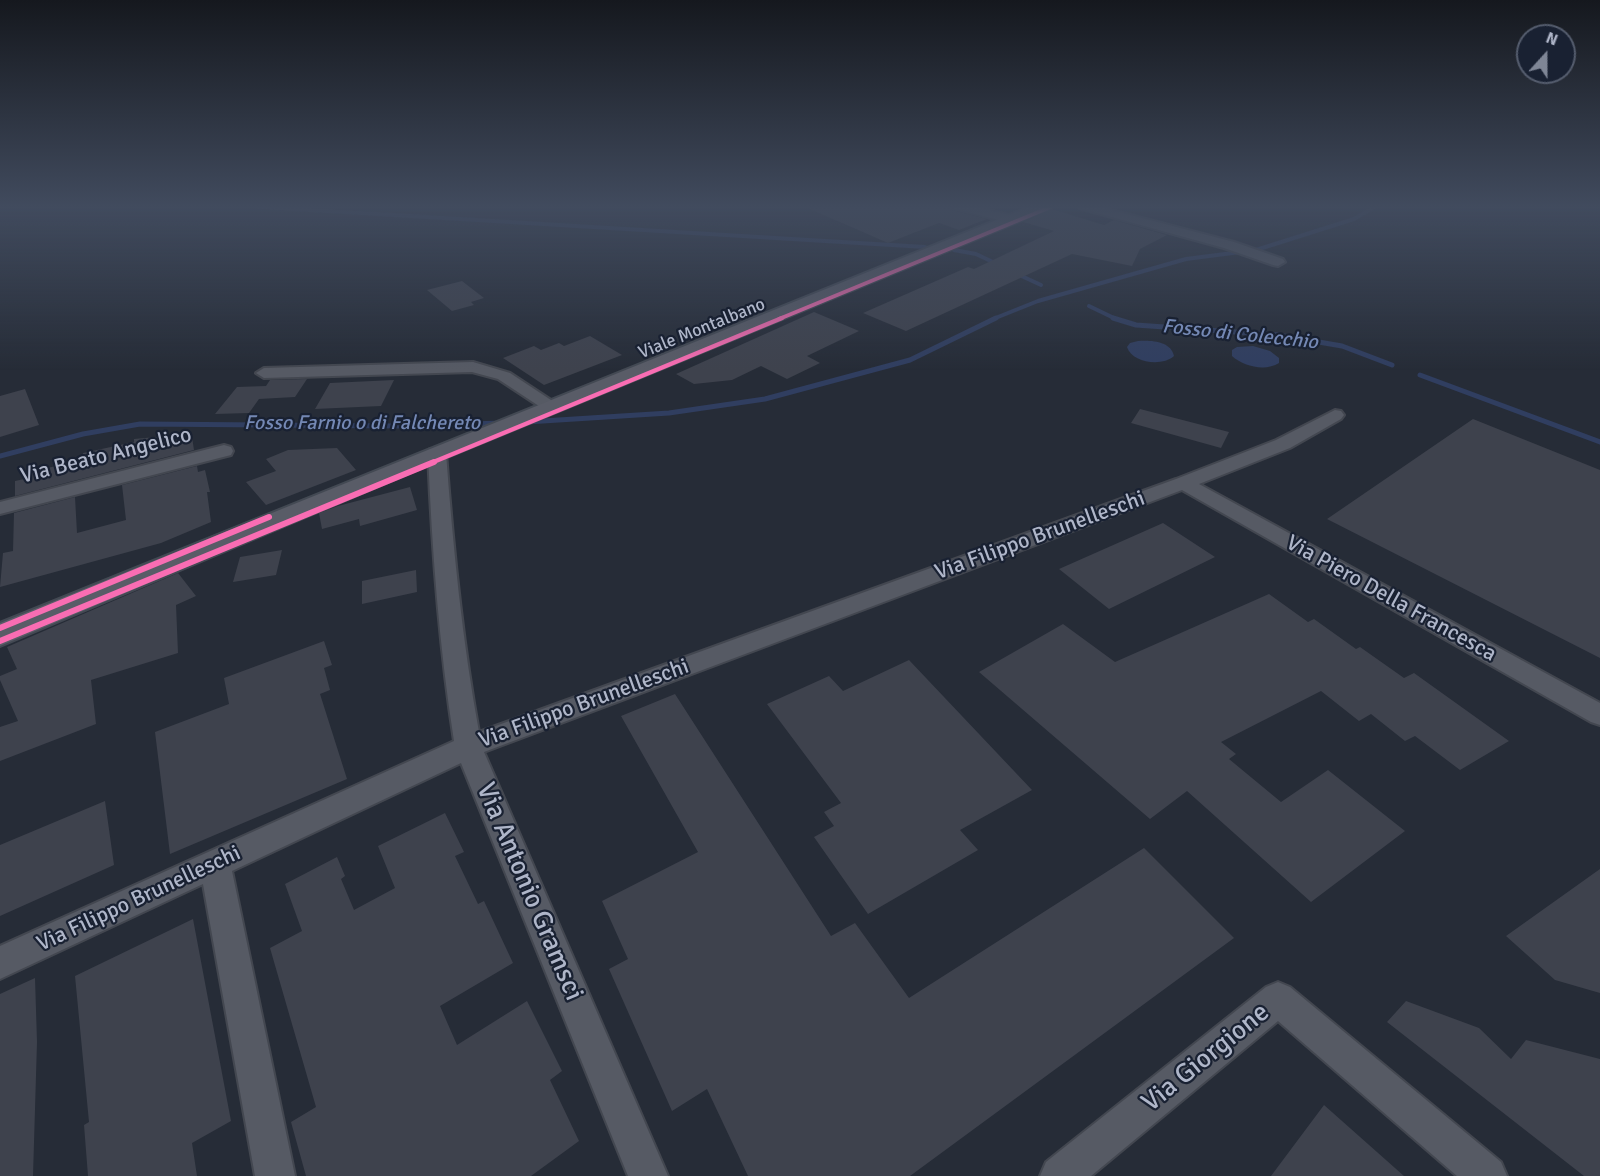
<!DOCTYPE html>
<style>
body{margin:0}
#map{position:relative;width:1600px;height:1176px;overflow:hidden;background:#262c37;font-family:Signika,sans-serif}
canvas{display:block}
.north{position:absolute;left:1516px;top:24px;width:60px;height:60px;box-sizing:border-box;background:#192132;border:2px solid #555d6e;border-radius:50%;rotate:21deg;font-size:16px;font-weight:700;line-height:24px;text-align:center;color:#afb6c9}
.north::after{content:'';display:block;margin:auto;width:21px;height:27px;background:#7f8696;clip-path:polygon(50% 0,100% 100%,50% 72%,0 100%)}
</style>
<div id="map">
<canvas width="1600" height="1176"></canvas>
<div class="north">N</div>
</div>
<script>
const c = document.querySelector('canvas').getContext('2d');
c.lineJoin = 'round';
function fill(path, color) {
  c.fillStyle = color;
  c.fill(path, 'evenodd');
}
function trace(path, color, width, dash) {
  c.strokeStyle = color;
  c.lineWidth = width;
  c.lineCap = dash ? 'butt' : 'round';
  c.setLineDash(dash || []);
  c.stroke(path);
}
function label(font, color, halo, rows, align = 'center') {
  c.font = font + ' Signika,sans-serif';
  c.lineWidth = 4.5;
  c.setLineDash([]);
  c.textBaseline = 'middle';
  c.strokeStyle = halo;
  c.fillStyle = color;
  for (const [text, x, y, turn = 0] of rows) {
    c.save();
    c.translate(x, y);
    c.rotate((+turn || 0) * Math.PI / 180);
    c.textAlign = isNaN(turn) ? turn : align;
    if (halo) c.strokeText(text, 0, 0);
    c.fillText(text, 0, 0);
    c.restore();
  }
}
const water = new Path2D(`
 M1138,341c13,-1 33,0 36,15 -12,11 -42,7 -47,-9l3,-4z
 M1253,346l17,5 9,7v5c-14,9 -36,3 -47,-7v-6l5,-3z`);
const streamFar1 = new Path2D(`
 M244,206l681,41
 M954,250l22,4 21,10
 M1015,273l26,12
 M1089,306l27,13
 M993,319l45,-18 148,-42 70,-9 98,-31 22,-13`);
const stream = new Path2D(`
 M1113,318l23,7 142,10 64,11 50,19
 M1420,375l180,67
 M527,422l142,-9 96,-14 145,-39 86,-42
 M0,456l83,-22 57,-10 257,2 107,-3`);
const building = new Path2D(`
 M803,206h146l3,4 35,9 -28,11 -20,-7 -51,20z
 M1052,209l52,16 10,-5 53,15 -27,14 -8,17 -60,-12 -166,77 -43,-18 105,-46 6,2 80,-38 -31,-9z
 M462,281l22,17 -13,4 3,3 -22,6 -25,-21z
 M814,312l45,19 -52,25 13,7 -33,16 -26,-13 -29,14 -38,4 -18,-10z
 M590,336l32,19 -78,30 -41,-27 31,-12 7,4 18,-7 5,3z
 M307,379l-12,18 -36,2 -10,14 -34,1 22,-27 29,-1 4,-6z
 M394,380l-13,26 -66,3 15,-26z
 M25,389l14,36 -39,12v-41z
 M1140,409l89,23 -8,16 -90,-25z
 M1473,419l127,51v188l-273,-139z
 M167,436l-2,7 27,-6 2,13 -179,46v-15l14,-3 1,-6 52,-12 1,-7 51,-11v-3z
 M337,448l19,22 -90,35 -20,-23 30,-11 -10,-12 22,-9z
 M197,466l1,6 7,-2 5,22h-3l4,30 -50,21 -161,44 3,-34 10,-2 1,-38 61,-16 2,36 49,-13 -4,-35z
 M410,487l7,23 -57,16 -1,-7 -37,10 -3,-16 19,-7z
 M1163,523l52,34 -106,52 -50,-40z
 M282,550l-6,25 -43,7 7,-25z
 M416,570l1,22 -55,12v-23z
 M178,573l18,23 -20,9 2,48 -87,27 5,44 -96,37v-34l18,-6 -18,-41v-4l17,-7 -10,-22z
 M1269,594l39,28 6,-3 42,30 4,-2 44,31 10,-5 95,68 -49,29 -45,-34 -10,5 -34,-27 -12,7 -38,-30 -100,51 15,12 -7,5 52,43 47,-32 77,61 -94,71 -124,-111 -37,28 -171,-147 84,-48 52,38z
 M324,641l8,24 -8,3 6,22 -10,4 27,85 -177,75 -15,-122 74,-28 -5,-26z
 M909,660l123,130 -72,40 18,20 -110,64 -54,-77 20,-11 -10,-14 17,-9 -74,-99 62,-28 14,15z
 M675,694l156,242 24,-13 54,75 235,-150 90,90 -324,238h-162l-41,-87 -35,22 -63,-142 19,-10 -26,-58 96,-49 -77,-136z
 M105,801l9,64 -114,51v-71z
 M445,813l19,39 -9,4 23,48 6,-3 29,62 -73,43 17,39 70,-44 35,70 -12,9 29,61 -48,35h-225l-15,-54 25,-15 -46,-159 32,-17 -17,-47 52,-27 8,19 -4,3 13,31 41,-22 -17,-42z
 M1600,869v124l-45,-13 -49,-44z
 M193,919l38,202 -39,22 5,33h-109l-4,-51 5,-3 -14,-146z
 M35,978l2,64 -4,134h-33v-182z
 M1406,1001l73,27 32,31 15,-19 74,19v117h-16l-197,-154z
 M1324,1105l80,71h-133z`);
const minor = new Path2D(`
 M951,206h20l43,10 2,3 -6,4 -57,-15z
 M1077,206h19l138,36 49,17 2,3 -7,4 -5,-1 -49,-17 -145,-40z
 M473,362l37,11 50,33 -3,4h-12l-47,-31 -26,-7 -208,6 -8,-5 8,-5z
 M1335,410l6,1 3,4 -3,4 -51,29 -91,36 401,219v22l-9,-3 -409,-232 -698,262 184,424h-40l-167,-413 -229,108 63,305h-40l-52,-292 -203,95v-33l454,-205c-15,-96 -22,-191 -26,-288l2,-4h14l2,4c7,94 16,186 33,279l697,-253 100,-39z
 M224,445l7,2 2,4 -2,4 -231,59v-12z
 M1278,982l12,5 211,175 6,14h-50l-179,-155 -187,155h-51l6,-14 220,-175z`);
const major = new Path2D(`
 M1031,206h20l-2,3 -604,249 -445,188v-23z`);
const cyclewayFar2 = new Path2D(`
 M779,319l274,-113`);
const cyclewayFar1 = new Path2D(`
 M431,463l351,-145`);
const cycleway = new Path2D(`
 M0,628l269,-111
 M0,641l434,-179`);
const farStreetnames = [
 ["Viale Montalbano",702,329,-22]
];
const farWaternames = [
 ["Fosso di Colecchio",1240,335,6],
 ["Fosso Farnio o di Falchereto",362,424]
];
const streetNames = [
 ["Via Beato Angelico",106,456,-14],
 ["Via Filippo Brunelleschi",1040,536,-20],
 ["Via Piero Della Francesca",1391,599,29],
 ["Via Filippo Brunelleschi",584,704,-20],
 ["Via Filippo Brunelleschi",139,899,-25]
];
const nearStreetnames = [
 ["Via Antonio Gramsci",529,892,67],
 ["Via Giorgione",1206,1058,-39]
];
fill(water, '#303e60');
trace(streamFar1, '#303e60', 4);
trace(stream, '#303e60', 5);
fill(building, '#3e424d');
trace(minor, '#434750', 4);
trace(major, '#434953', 4);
fill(minor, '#565a64');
fill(major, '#595c67');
trace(cyclewayFar2, '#f96db3', 4);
trace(cyclewayFar1, '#f96db3', 4.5);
trace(cycleway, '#f96db3', 6);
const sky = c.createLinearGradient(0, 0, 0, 370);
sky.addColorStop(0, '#15181e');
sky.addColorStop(0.56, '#414b5e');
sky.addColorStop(1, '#414b5e00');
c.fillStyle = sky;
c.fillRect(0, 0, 1600, 370);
label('18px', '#afb6c9', '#192132', farStreetnames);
label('italic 20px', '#7488b4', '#192132', farWaternames);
label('22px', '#afb6c9', '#192132', streetNames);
label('27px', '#afb6c9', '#192132', nearStreetnames);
</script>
